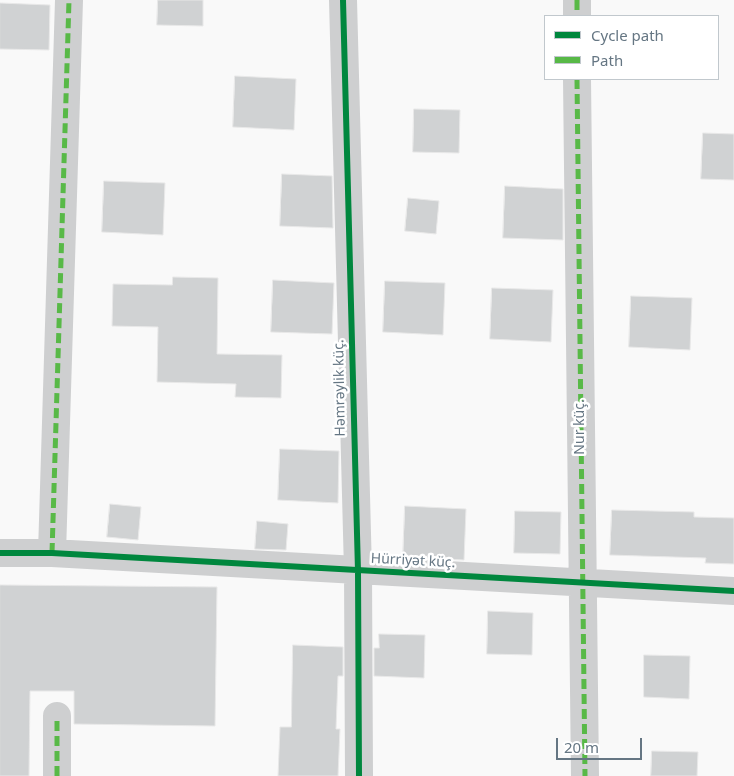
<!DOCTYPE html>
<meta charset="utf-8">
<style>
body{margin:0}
#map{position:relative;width:734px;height:776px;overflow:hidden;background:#f9f9f9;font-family:"Noto Sans",sans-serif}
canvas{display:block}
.legend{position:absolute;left:544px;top:15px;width:175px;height:65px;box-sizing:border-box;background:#fff;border:1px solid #c1c8cd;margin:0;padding:6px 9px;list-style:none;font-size:15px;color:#657683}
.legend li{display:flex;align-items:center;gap:10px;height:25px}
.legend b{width:25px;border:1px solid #c1c8cd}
.scale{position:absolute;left:556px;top:738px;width:86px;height:22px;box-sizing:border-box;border:2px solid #657683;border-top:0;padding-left:6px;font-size:15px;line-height:18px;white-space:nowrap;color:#657683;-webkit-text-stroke:4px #fff;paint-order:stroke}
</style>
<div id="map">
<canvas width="734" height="776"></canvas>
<ul class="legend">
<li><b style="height:6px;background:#00873e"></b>Cycle path</li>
<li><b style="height:6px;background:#58b947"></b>Path</li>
</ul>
<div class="scale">20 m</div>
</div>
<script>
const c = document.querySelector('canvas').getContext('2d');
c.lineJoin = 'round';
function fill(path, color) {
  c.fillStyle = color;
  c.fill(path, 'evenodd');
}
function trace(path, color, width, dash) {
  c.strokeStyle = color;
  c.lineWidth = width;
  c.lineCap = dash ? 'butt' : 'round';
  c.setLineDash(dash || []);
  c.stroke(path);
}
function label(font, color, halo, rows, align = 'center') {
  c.font = font + ' "Noto Sans",sans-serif';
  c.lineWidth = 5;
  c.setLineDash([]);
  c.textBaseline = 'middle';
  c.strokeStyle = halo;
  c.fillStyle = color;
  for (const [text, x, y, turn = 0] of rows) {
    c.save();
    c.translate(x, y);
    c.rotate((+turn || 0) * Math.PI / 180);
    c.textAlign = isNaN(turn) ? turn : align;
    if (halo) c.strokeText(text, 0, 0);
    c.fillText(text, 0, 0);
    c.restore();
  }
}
const building = new Path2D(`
 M158,0h45v26l-46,-1z
 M0,3l50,2 -1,45 -49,-1z
 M235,76l61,3 -2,51 -61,-3z
 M414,109l46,1 -1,43 -46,-1z
 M703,133l31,1v46l-33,-1z
 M282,174l50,2 1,52 -53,-2z
 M104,181l61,2 -2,52 -61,-3z
 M505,186l58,3v51l-60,-2z
 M408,198l31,3 -3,33 -31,-3z
 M173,277l45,1 -1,76 65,1 -1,43 -46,-1 1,-13 -79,-2 1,-55 -46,-1 1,-42 59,1z
 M273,280l61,3 -2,51 -61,-2z
 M385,281l60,2 -2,52 -60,-3z
 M492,288l61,2 -2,52 -61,-3z
 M631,296l61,2 -2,52 -61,-3z
 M280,449l59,2 -1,52 -60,-3z
 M110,504l31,3 -3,33 -31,-3z
 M405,506l61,3 -2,51 -61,-3z
 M612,510l82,2v5l40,1v46l-29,-1 1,-5 -96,-3z
 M515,511l46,1 -1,42 -46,-1z
 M257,521l31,3 -2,26 -31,-1z
 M0,585l217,2 -2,139 -141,-2v-33h-44l-1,85h-29z
 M488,611l45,2 -1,42 -45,-1z
 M379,634l46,1 -1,43 -50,-2v-28h5z
 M293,645l50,2v29h-5l-2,53h4l-2,47h-60l2,-49h11z
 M644,655l46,1 -1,43 -45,-2z
 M652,751l46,1 -1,24h-46z`);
const minor = new Path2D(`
 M343,0l15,571 1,205
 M577,0v16
 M577,79l8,697
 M0,553h52l682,38
 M52,553l17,-553
 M57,776v-60`);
const quiet = new Path2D(`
 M577,0v16
 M577,79l8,697
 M52,553l17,-553
 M57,776v-60`);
const cycleway = new Path2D(`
 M343,0l15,571 1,205
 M0,553h52l682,38`);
const streetNames = [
 ["Həmrəylik küç.",340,388,-91],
 ["Nur küç.",580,427,-90],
 ["Hürriyət küç.",413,561,3]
];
fill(building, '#d0d2d3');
trace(building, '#e8e8e8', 1);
trace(minor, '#cecfd0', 28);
trace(quiet, '#58b947', 5, [10, 5]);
trace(cycleway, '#00873e', 6);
label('14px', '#657683', '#fff', streetNames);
</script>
